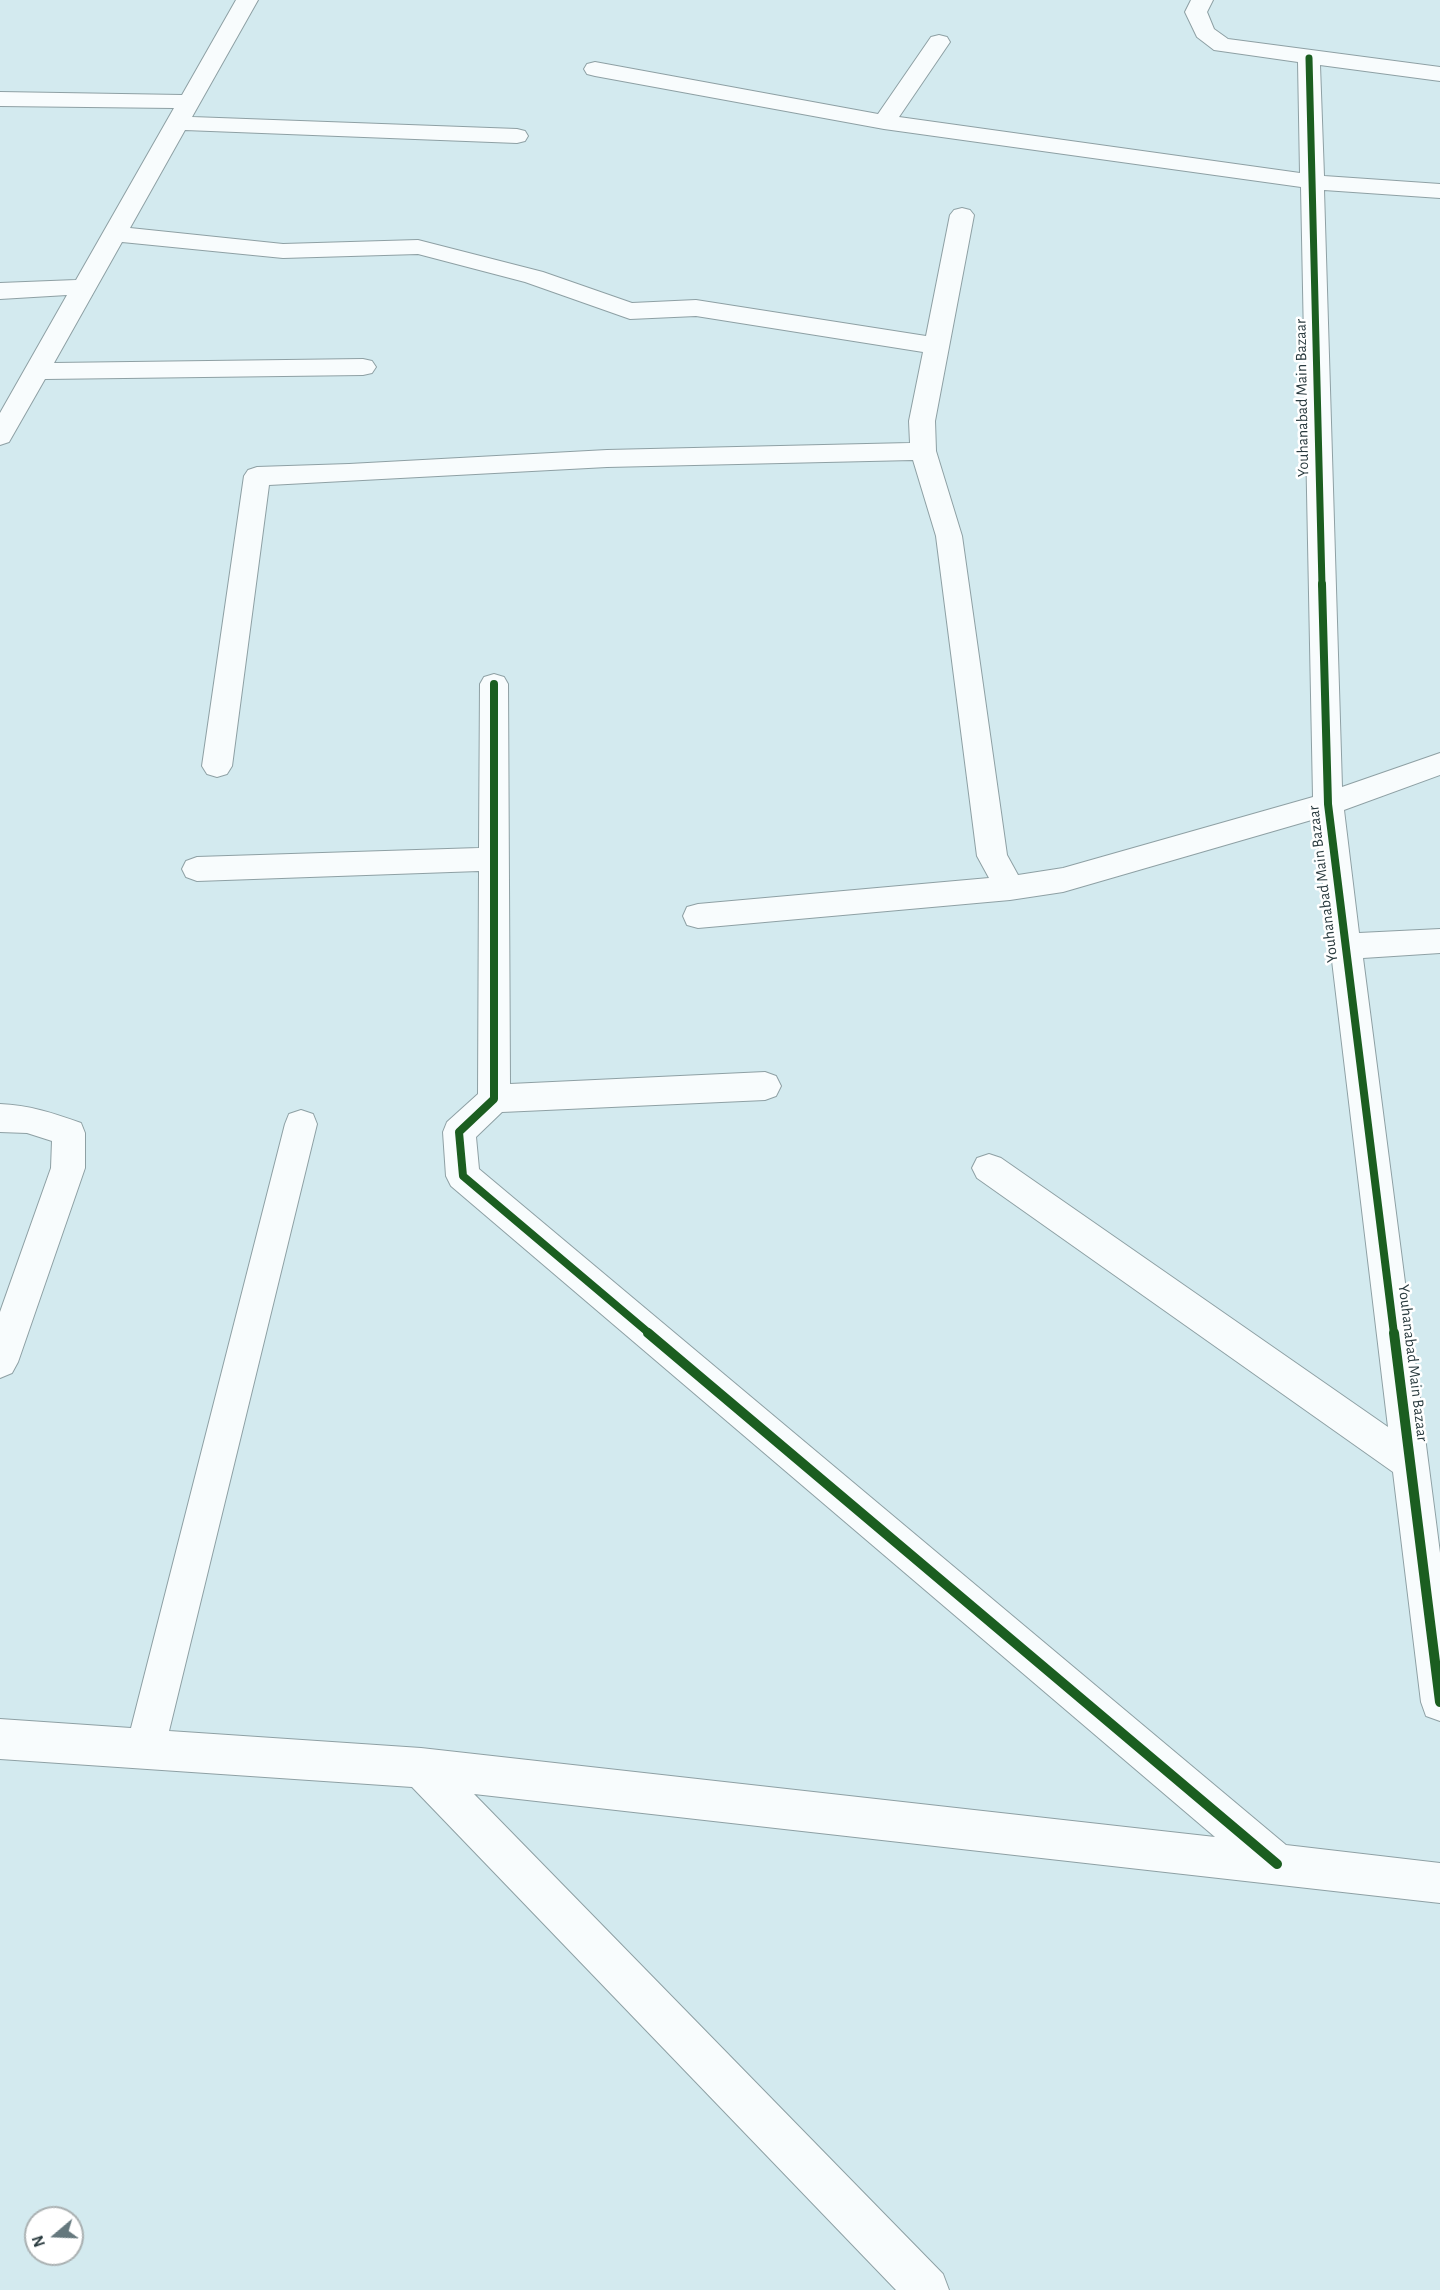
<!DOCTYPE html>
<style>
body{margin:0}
#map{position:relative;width:1440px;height:2290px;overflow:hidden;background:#d3eaef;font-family:"Alegreya Sans",sans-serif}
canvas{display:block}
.north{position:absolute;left:24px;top:2206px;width:60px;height:60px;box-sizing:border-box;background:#fff;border:2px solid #aab1b2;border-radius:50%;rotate:251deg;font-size:16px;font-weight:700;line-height:24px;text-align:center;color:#2a3b3f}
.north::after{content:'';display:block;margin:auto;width:21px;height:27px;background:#65787d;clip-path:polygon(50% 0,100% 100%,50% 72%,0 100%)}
</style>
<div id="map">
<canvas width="1440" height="2290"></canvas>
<div class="north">N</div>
</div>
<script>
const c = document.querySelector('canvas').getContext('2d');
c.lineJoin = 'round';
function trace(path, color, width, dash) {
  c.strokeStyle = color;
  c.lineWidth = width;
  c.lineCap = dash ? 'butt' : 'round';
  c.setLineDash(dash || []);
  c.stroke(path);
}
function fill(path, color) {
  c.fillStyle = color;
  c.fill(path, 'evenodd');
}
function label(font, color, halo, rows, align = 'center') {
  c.font = font + ' "Alegreya Sans",sans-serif';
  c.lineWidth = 5;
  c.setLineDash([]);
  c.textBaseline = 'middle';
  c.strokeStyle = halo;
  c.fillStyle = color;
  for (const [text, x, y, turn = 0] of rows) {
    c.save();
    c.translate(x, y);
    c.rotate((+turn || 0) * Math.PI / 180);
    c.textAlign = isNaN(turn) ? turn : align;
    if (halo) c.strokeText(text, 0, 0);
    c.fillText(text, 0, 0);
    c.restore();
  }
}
const minor = new Path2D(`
 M236,0h22l-66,117 325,12 8,2 3,5 -3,5 -8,2 -332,-13 -55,98 153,16 135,-4 125,32 89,31 64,-3 230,36 24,-121 4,-5 8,-2 8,2 4,5 -39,206 1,30 26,85 45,319 11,20 45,-7 250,-71 -12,-610 -417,-58 -289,-53 -8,-2 -3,-5 3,-5 8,-2 283,52 53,-77 8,-2 8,2 3,5 -51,75 401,56 -2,-111 -84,-12 -17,-13 -12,-25 6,-12h22l-6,12 7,17 14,10 212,28v14l-120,-16 4,111 116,8v14l-116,-8 18,597 98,-34v22l-96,35 15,123 81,-4v24l-77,5 77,595v168l-14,-5 -5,-14 -28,-230 -416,-294 -5,-10 5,-10 12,-4 12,4 387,269 -73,-608 -252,73 -53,8 -312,28 -11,-3 -4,-9 4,-9 11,-3 291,-26 -12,-22 -41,-320 -23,-76 -306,7 -338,18 -37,281 -5,8 -10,3 -10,-3 -5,-8 42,-290 4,-6 9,-3 92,-3 258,-14 303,-7 -1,-22 14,-69 -227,-36 -66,3 -105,-37 -107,-28 -135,4 -161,-16 -68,121 309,-4 9,2 4,6 -4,6 -9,2 -318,4 -36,63 -9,3v-32l67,-118 -67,4v-16l76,-3 98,-172 -174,-2v-14l182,3z
 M494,674l10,3 4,7 2,400 255,-12 11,4 5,10 -5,10 -11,4 -263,12 -26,25 3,32 807,676 154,18v40l-966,-109 469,480 6,16h-53l-484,-503 -412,-28v-40l131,9 154,-604 4,-10 12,-4 12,4 4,10 -148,607 252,17 794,89 -764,-651 -5,-10 -3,-44 4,-10 31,-28 1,-223 -282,10 -11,-4 -4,-8 4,-8 11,-4 282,-9 1,-164 4,-7z
 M0,1104c29,1 53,9 81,19l4,10v35l-67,194 -6,11 -12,5v-66l51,-144 1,-27 -25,-8 -27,-1z`);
const cyclewayFar2 = new Path2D(`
 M1309,58l13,528`);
const cyclewayFar1 = new Path2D(`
 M1322,584l6,220 66,530
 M494,684v415l-35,33 4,44 187,158`);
const cycleway = new Path2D(`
 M648,1333l629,531
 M1394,1333l46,369`);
const streetNames = [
 ["Youhanabad Main Bazaar",1302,398,-91],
 ["Youhanabad Main Bazaar",1323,884,-97],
 ["Youhanabad Main Bazaar",1413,1363,83]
];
trace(minor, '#8ea0a4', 2);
fill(minor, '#f8fcfd');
trace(cyclewayFar2, '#1b5e20', 7);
trace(cyclewayFar1, '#1b5e20', 8);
trace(cycleway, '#1b5e20', 10);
label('16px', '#2a3b3f', '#fff', streetNames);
</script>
